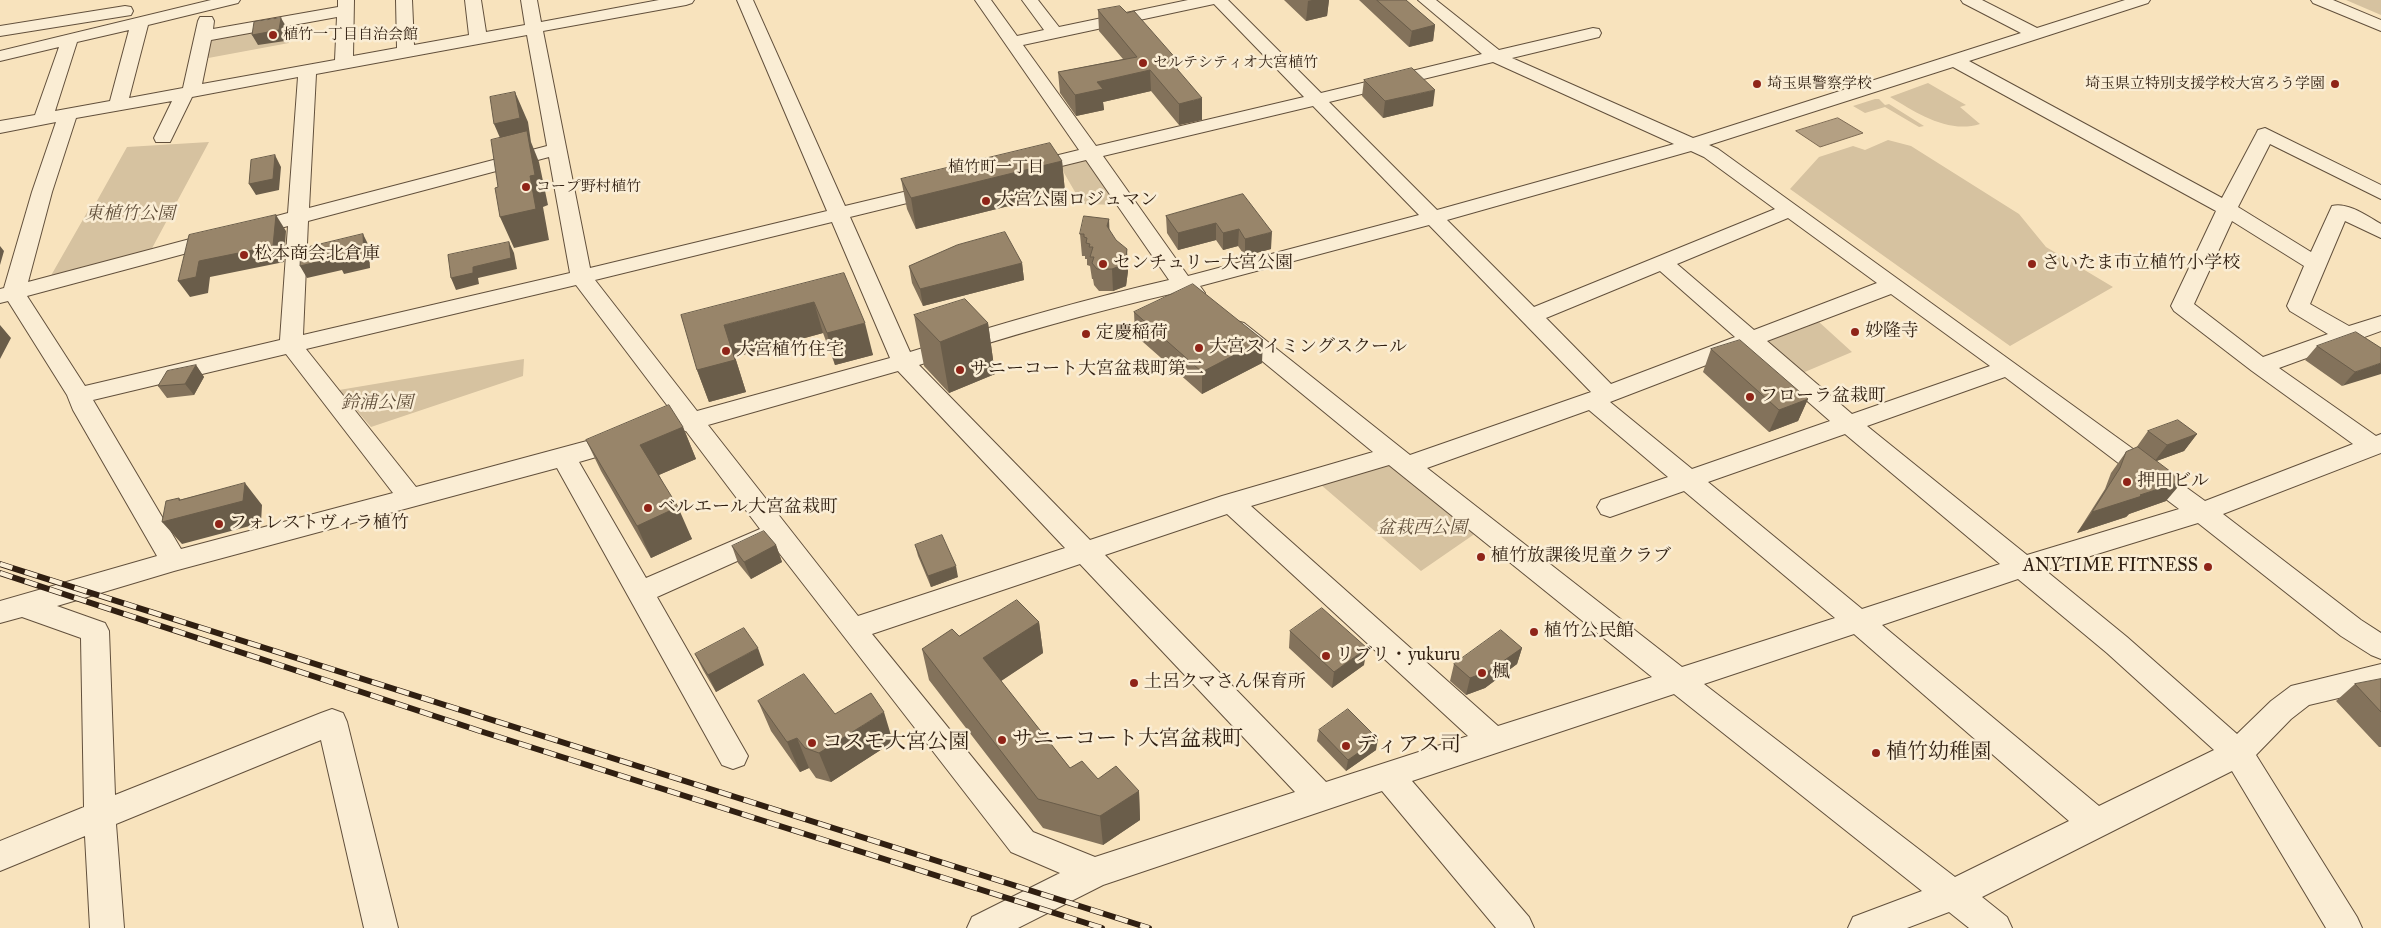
<!DOCTYPE html>
<meta charset="utf-8">
<style>
body{margin:0}
canvas{display:block;background:#f8e3bd}
</style>
<canvas width="2381" height="928"></canvas>
<script>
const c = document.querySelector('canvas').getContext('2d');
c.lineJoin = 'round';
function fill(path, color) {
  c.fillStyle = color;
  c.fill(path, 'evenodd');
}
function trace(path, color, width, dash) {
  c.strokeStyle = color;
  c.lineWidth = width;
  c.lineCap = dash ? 'butt' : 'round';
  c.setLineDash(dash || []);
  c.stroke(path);
}
function label(font, color, halo, rows, align = 'center') {
  c.font = font + ' "IM FELL Great Primer","Noto Serif JP",serif';
  c.lineWidth = 5;
  c.setLineDash([]);
  c.textBaseline = 'middle';
  c.strokeStyle = halo;
  c.fillStyle = color;
  for (const [text, x, y, turn = 0] of rows) {
    c.save();
    c.translate(x, y);
    c.rotate((+turn || 0) * Math.PI / 180);
    c.textAlign = isNaN(turn) ? turn : align;
    if (halo) c.strokeText(text, 0, 0);
    c.fillText(text, 0, 0);
    c.restore();
  }
}
const green = new Path2D(`
 M2346,0h35v15z
 M290,22l-1,21 -86,16 5,-22z
 M1928,83l38,22 -6,2 20,17c-32,10 -63,-11 -90,-27z
 M1875,99h4l6,6 4,-1 35,22 -5,1 -34,-20 -20,6 -12,-7z
 M1888,140l23,6 108,68 27,33 67,40 -103,59 -220,-157 29,-32 34,-11 12,4z
 M209,142l-59,110 -101,27 40,-70 4,-1 34,-61z
 M1086,160l34,45 -38,-1 -22,-38z
 M1819,322l33,30 -52,22 -36,-33z
 M524,359l-1,17 -152,51 -32,-37z
 M1382,464l14,2 80,67 -55,38 -101,-87z`);
const water = new Path2D(`
 M1838,118l25,15 -43,14 -24,-16z`);
const minor = new Path2D(`
 M211,0h29l-2,3 -90,22 -19,73 54,-10 15,-67 2,-4h12l2,4 -1,8 125,-22v-7h16l-1,56 44,-8 -1,-48h16l2,45 55,-10 -4,-35h16l5,32 39,-7 -4,-25h16l4,22 118,-22h35l-2,3 -6,2 -143,26 47,237 237,-57 -90,-211h16l92,206 92,-22 7,2 3,4 -3,4 -94,23 60,135c86,-27 171,-52 259,-72l-83,-120 -57,14 -7,-2 -3,-4 3,-4 57,-14 -104,-150h16l26,36 27,-6 -22,-30h16l21,27 129,-27h40l93,93 161,-39 -64,-54h18l63,50 94,-22 6,1 2,4 -2,4 -87,21 181,80 328,-105 -58,-30 -2,-3h21l55,28 88,-28h25l-2,3 -179,58 253,137 34,-64 2,-4 7,-2 116,57v14l-111,-55 -32,63 73,45 21,-46c16,-4 35,10 49,18v14l-36,-17 -35,83 39,22 32,-10v15l-102,37 97,68 5,-2v19l-158,61 138,106 20,13v26l-10,-4 -30,-19 -143,-113 -153,47 82,67 110,97 34,-33 20,-15 90,-22v24l-72,17 -18,14 -35,36 101,162 5,11h-36l-94,-157 -250,126 25,20 5,11h-43l-20,-16 -42,16h-59l5,-11 69,-26 -248,-197 -262,87 117,136 5,11h-38l-114,-137 -279,94 -85,43h-51l5,-11 88,-44 -49,-21 -238,-307 -116,52 91,159 -4,9 -11,4 -11,-4 -165,-297 -383,103 -117,35 48,17 4,8 6,164 206,-82 11,-4 11,4 4,9 51,206h-34l-43,-188 -205,84 8,104h-34l-5,-92 -85,35v-30l84,-34 -3,-169 -59,-21 -22,6v-22l157,-45 -84,-146 -6,-15 -59,-94 -8,2v-14l4,-1 28,-96 24,-70 -56,11v-12l35,-6 24,-68 -59,14v-10zM1214,4l90,93 -208,49 -73,-101zM337,17l-2,43 -133,24 9,-44zM129,30l-19,71 -55,10 22,-69zM527,35l20,111 -238,62 7,-134zM1493,62l181,82 -237,66 -108,-108zM1953,67l263,144 -45,95 3,5 78,60 101,73 -148,57 -487,-352 -9,-4zM298,77l-10,136 -260,69 24,-90 24,-74 96,-17 -18,37 2,4h14l2,-4 20,-41zM1313,106l106,109 -231,61 -85,-120zM1691,151l13,6 71,52 -241,98 -87,-87zM549,157l21,116 -267,62 5,-114zM1788,218l89,65 -123,47 -77,-66zM2232,221l72,45 -17,40 3,5 38,23 -65,23 -69,-53zM832,222l58,136 -193,53 -102,-131zM1429,225l162,167 -181,63 -166,-132 -8,-2 -8,2 -3,5 3,5 145,119 -151,44 -132,44 -171,-175c86,-28 172,-53 260,-73 8,6 13,8 23,6l3,-5 -5,-7zM288,226l-8,114 -195,46 -58,-90zM1660,271l75,66 -124,47 -65,-66zM576,285l100,132 -260,70 -110,-138zM1891,294l99,72 -138,48 -85,-73zM1748,349l82,72 -138,48 -82,-67zM286,354l107,139 -212,56 -88,-149zM898,371l167,177 -207,68 -150,-191zM2005,377l174,132 -152,46 -160,-129zM1589,410l79,67 -67,23 -4,7 4,7 9,3 74,-26 151,127 -153,49 -255,-199zM686,431l74,98 -114,49 -67,-116zM1845,434l155,130 -138,45 -154,-127zM1389,465l263,212 -154,49 -247,-220zM1227,514l241,222 -142,46 -221,-227zM1080,564l215,228 -200,65 -62,-25 -161,-198zM2018,579l89,74 107,97 -115,56 -217,-181zM1854,634l215,187 -114,56 -251,-193z
 M2311,0h22l48,20v11l-68,-28z
 M125,6l6,1 2,4 -2,4 -131,21v-10z`);
const rail = new Path2D(`
 M0,564l1149,364
 M0,573l483,159 619,196`);
const wall = new Path2D(`
 M1284,0h45l-2,16 -21,5z
 M1359,0h47l29,25 -2,16 -24,6z
 M1098,10l80,60 24,50 -23,5 -28,-34 -48,11 1,8 -28,6 -16,-23 -2,-21 65,-13 -24,-28z
 M1364,80l69,26 -50,12 -21,-22z
 M1062,161l3,31 -149,37 -9,-20 -6,-30z
 M1243,194l28,55 -26,7 -7,-10 -15,4 -7,-10 -38,10 -11,-17 -1,-17z
 M1109,219v11l19,41 -2,15 -13,5h-14l-5,-6 -1,-6h-1l-2,-13 -3,-1v-6h-2v-3h-3l-2,-22z
 M1022,263l2,17 -101,26 -11,-23 -3,-17z
 M844,273l29,82 -38,10 -12,-32 -88,24 11,35 -37,10 -12,-32z
 M1134,312l128,51 -60,31 -67,-59z
 M914,315l74,8 7,51 -46,19 -25,-27z
 M2317,346l64,2 -39,38 -37,-26z
 M1711,349l97,50 -10,22 -29,11 -66,-60z
 M196,365l8,12 -10,18 -27,3 -9,-12z
 M683,427l13,32 -37,16 33,64 -41,19 -50,-87 -15,-31z
 M2148,431l49,3 -13,17 -28,10 10,40 -37,13 -3,3 -49,16 28,-44 6,-16 15,-21 10,-4z
 M776,545l6,17 -31,17 -13,-16 -6,-17z
 M915,545l43,32 -27,10 -13,-31z
 M1039,622l4,31 -42,28 69,87 28,11 41,12 1,29 -37,25 -60,-17 -114,-148 -7,-31 37,-13z
 M1290,631l74,34 -32,23 -43,-40z
 M1522,648l-5,16 -32,24 -19,7 -16,-14 4,-17z
 M695,654l69,11 -48,27 -13,-22z
 M2381,679v68h-2l-43,-46 19,-17z
 M758,701l77,13 58,28 -62,40 -15,-4 -7,-10 -9,4 -29,-41z
 M1319,730l57,20 -30,21 -29,-30z`);
const shadedWall = new Path2D(`
 M1312,0h17l-2,16 -21,5 2,-20z
 M281,18l6,10 -2,13 -27,4 -6,-10z
 M1435,25l-2,16 -24,6 3,-16z
 M1178,61v21l-6,-19z
 M1150,70l1,21 -48,11 1,8 -28,6 -1,-21 22,-13z
 M1435,90l-2,16 -50,12 2,-17z
 M515,92l13,30 3,20 8,20 9,43 -5,2 6,33 -35,8 -14,-31 7,-63 -13,-30z
 M1202,98v22l-23,5v-21z
 M275,155l6,12 -2,23 -23,5 -7,-11z
 M1062,161l3,31 -149,37 -5,-31z
 M276,215l10,16 -2,31 -74,15 -2,16 -18,4 -12,-16 21,-20z
 M1109,219l1,22 -3,-15z
 M1216,223v17l-38,10v-17z
 M1239,229l-1,17 -15,4v-17z
 M1272,232l-1,17 -26,7v-17z
 M363,234l6,12 1,22 -26,6 -2,-4 -35,8 -7,-12z
 M509,242l5,11 3,16 -39,9 1,6 -23,6 -5,-12 22,-11z
 M0,246l4,5 -4,14z
 M1127,249l1,22 -2,15 -13,5 -1,-22z
 M1022,263l2,17 -101,26 -3,-17z
 M814,302l9,31 -88,24 11,35 -37,10 -12,-32 27,-45z
 M865,323l8,32 -38,10 -8,-32z
 M988,323l7,51 -46,19 -9,-51z
 M0,325l11,13 -11,21z
 M1263,340l-1,23 -60,31v-22z
 M2381,363v11l-39,12 13,-14z
 M196,365l8,12 -10,18 -9,-11z
 M1808,399l-10,22 -29,11 10,-22z
 M683,427l13,32 -42,18 -14,-32z
 M2197,434l-13,17 -30,11 13,-17z
 M2183,481l-17,20 -37,13 -3,3 -49,16 15,-21 48,-17z
 M245,483l17,22 -1,18 -79,21 -20,-22 17,-22v-2l13,16z
 M678,507l14,32 -41,19 -14,-32z
 M776,545l6,17 -31,17 -7,-17z
 M956,566l2,11 -27,10 -3,-11z
 M1039,622l4,31 -54,36 -6,-31z
 M758,648l6,17 -48,27 -8,-17z
 M1367,648l-3,17 -32,23 2,-16z
 M1522,648l-5,16 -32,24 -19,7 4,-17z
 M884,712l9,30 -62,40 -12,-29z
 M797,738l12,30 -9,4 -13,-30z
 M1378,739l-2,11 -30,21 2,-11z
 M1139,791l1,29 -37,25 -3,-29z`);
const building = new Path2D(`
 M1377,0h29l29,25 -23,6z
 M1120,6l7,7 7,-2 44,50 -6,2 30,35 -23,6 -29,-34 -53,12 6,7 -28,6 -17,-23 79,-15 -39,-47z
 M281,18l-2,12 -27,5 2,-13z
 M1412,68l23,22 -50,11 -21,-21z
 M515,92l5,26 -26,6 -4,-27z
 M527,131l8,44 -5,1 6,33 -36,8 -5,-29 3,-1 -7,-47z
 M1050,143l12,18 -151,37 -10,-19z
 M275,155l-2,24 -24,5 2,-24z
 M1243,194l29,38 -27,7 -6,-10 -16,4 -7,-10 -38,10 -12,-17z
 M276,215l-3,31 -74,15 -3,16 -18,4 11,-46z
 M1084,216l25,3 -2,7 9,14 11,9 -2,15 -13,5h-15l-5,-6 2,-6h-4l3,-10h-4l1,-3 -4,-1 1,-5 -3,-1v-3h-4z
 M1005,232l17,31 -102,26 -11,-23 48,-21z
 M363,234l1,23 -26,6v-6l-38,9 1,-17z
 M509,242l2,16 -38,9v6l-22,5 -3,-23z
 M844,273l21,50 -38,10 -13,-31 -90,23 11,35 -38,10 -16,-55z
 M1193,284l70,56 -61,32 -68,-60z
 M965,299l23,24 -48,19 -26,-27z
 M2356,332l25,16v15l-26,9 -38,-26z
 M1740,340l68,59 -29,11 -68,-61z
 M196,365l-11,19 -27,2 9,-15z
 M669,405l14,22 -43,18 38,62 -41,19 -51,-86z
 M2178,420l19,14 -30,11 -19,-14z
 M2138,447l45,34 -43,14 2,1 -50,16 28,-44 6,-16z
 M245,483l-2,18 -81,21 4,-21 13,-3v2z
 M764,531l12,14 -32,17 -12,-16z
 M942,535l14,31 -28,10 -13,-31z
 M1017,600l22,22 -56,36 87,110 12,-7 16,18 18,-13 23,25 -39,25 -62,-17 -116,-150 30,-20 7,7z
 M1322,608l45,40 -33,24 -44,-41z
 M744,628l14,20 -50,27 -13,-21z
 M1501,630l21,18 -33,23 -19,7 -16,-14z
 M804,674l31,40 36,-21 13,19 -65,41 -14,-5 -8,-10 -10,4 -29,-41z
 M2381,679v33l-26,-28z
 M1348,709l30,30 -30,21 -29,-30z`);
const markers = [
 [273,35,5,"#8f2418"],
 [1143,63,5,"#8f2418"],
 [1757,84,5,"#8f2418"],
 [2335,84,5,"#8f2418"],
 [526,187,5,"#8f2418"],
 [986,201,5,"#8f2418"],
 [244,255,5,"#8f2418"],
 [1103,264,5,"#8f2418"],
 [2032,264,5,"#8f2418"],
 [1855,332,5,"#8f2418"],
 [1086,334,5,"#8f2418"],
 [1199,348,5,"#8f2418"],
 [726,351,5,"#8f2418"],
 [960,370,5,"#8f2418"],
 [1750,397,5,"#8f2418"],
 [2127,482,5,"#8f2418"],
 [648,508,5,"#8f2418"],
 [219,524,5,"#8f2418"],
 [1481,557,5,"#8f2418"],
 [2208,567,5,"#8f2418"],
 [1534,632,5,"#8f2418"],
 [1326,656,5,"#8f2418"],
 [1482,673,5,"#8f2418"],
 [1134,683,5,"#8f2418"],
 [1002,740,5,"#8f2418"],
 [812,743,5,"#8f2418"],
 [1346,746,5,"#8f2418"],
 [1876,753,5,"#8f2418"]
];
const farPoinames = [
 ["植竹一丁目自治会館",283,35],
 ["セルテシティオ大宮植竹",1153,63],
 ["埼玉県警察学校",1767,84],
 ["埼玉県立特別支援学校大宮ろう学園",2325,84,"right"],
 ["コープ野村植竹",536,187]
];
const farNeighbourhoodnames = [
 ["植竹町一丁目",996,168]
];
const poiNames = [
 ["大宮公園ロジュマン",996,201],
 ["松本商会北倉庫",254,255],
 ["センチュリー大宮公園",1113,264],
 ["さいたま市立植竹小学校",2042,264],
 ["妙隆寺",1865,332],
 ["定慶稲荷",1096,334],
 ["大宮スイミングスクール",1209,348],
 ["大宮植竹住宅",736,351],
 ["サニーコート大宮盆栽町第二",970,370],
 ["フローラ盆栽町",1760,397],
 ["押田ビル",2137,482],
 ["ベルエール大宮盆栽町",658,508],
 ["フォレストヴィラ植竹",229,524],
 ["植竹放課後児童クラブ",1491,557],
 ["ANYTIME FITNESS",2198,567,"right"],
 ["植竹公民館",1544,632],
 ["リブリ・yukuru",1336,656],
 ["楓",1492,673],
 ["土呂クマさん保育所",1144,683]
];
const parkNames = [
 ["東植竹公園",130,215],
 ["鈴浦公園",377,404],
 ["盆栽西公園",1422,529]
];
const nearPoinames = [
 ["サニーコート大宮盆栽町",1012,740],
 ["コスモ大宮公園",822,743],
 ["ディアス司",1356,746],
 ["植竹幼稚園",1886,753]
];
fill(green, '#d6c2a0');
fill(water, '#b4a083');
trace(water, '#7f6c55', 1);
trace(minor, '#62503c', 2);
fill(minor, '#faedd4');
trace(rail, '#301f11', 6);
trace(rail, '#faedd4', 4.5, [13]);
fill(wall, '#83725b');
fill(shadedWall, '#6a5d4a');
fill(building, '#98856a');
trace(building, '#6a5d4a', 1);
for (const [x, y, r, color] of markers) {
  const dot = new Path2D();
  dot.arc(x, y, r, 0, 2 * Math.PI);
  c.fillStyle = color;
  c.fill(dot);
  trace(dot, '#faedd4', 2);
}
label('15px', '#301f11', '#faedd4', farPoinames, 'left');
label('16px', '#301f11', '#faedd4', farNeighbourhoodnames);
label('18px', '#301f11', '#faedd4', poiNames, 'left');
label('italic 18px', '#62503c', '#faedd4', parkNames);
label('21px', '#301f11', '#faedd4', nearPoinames, 'left');
</script>
